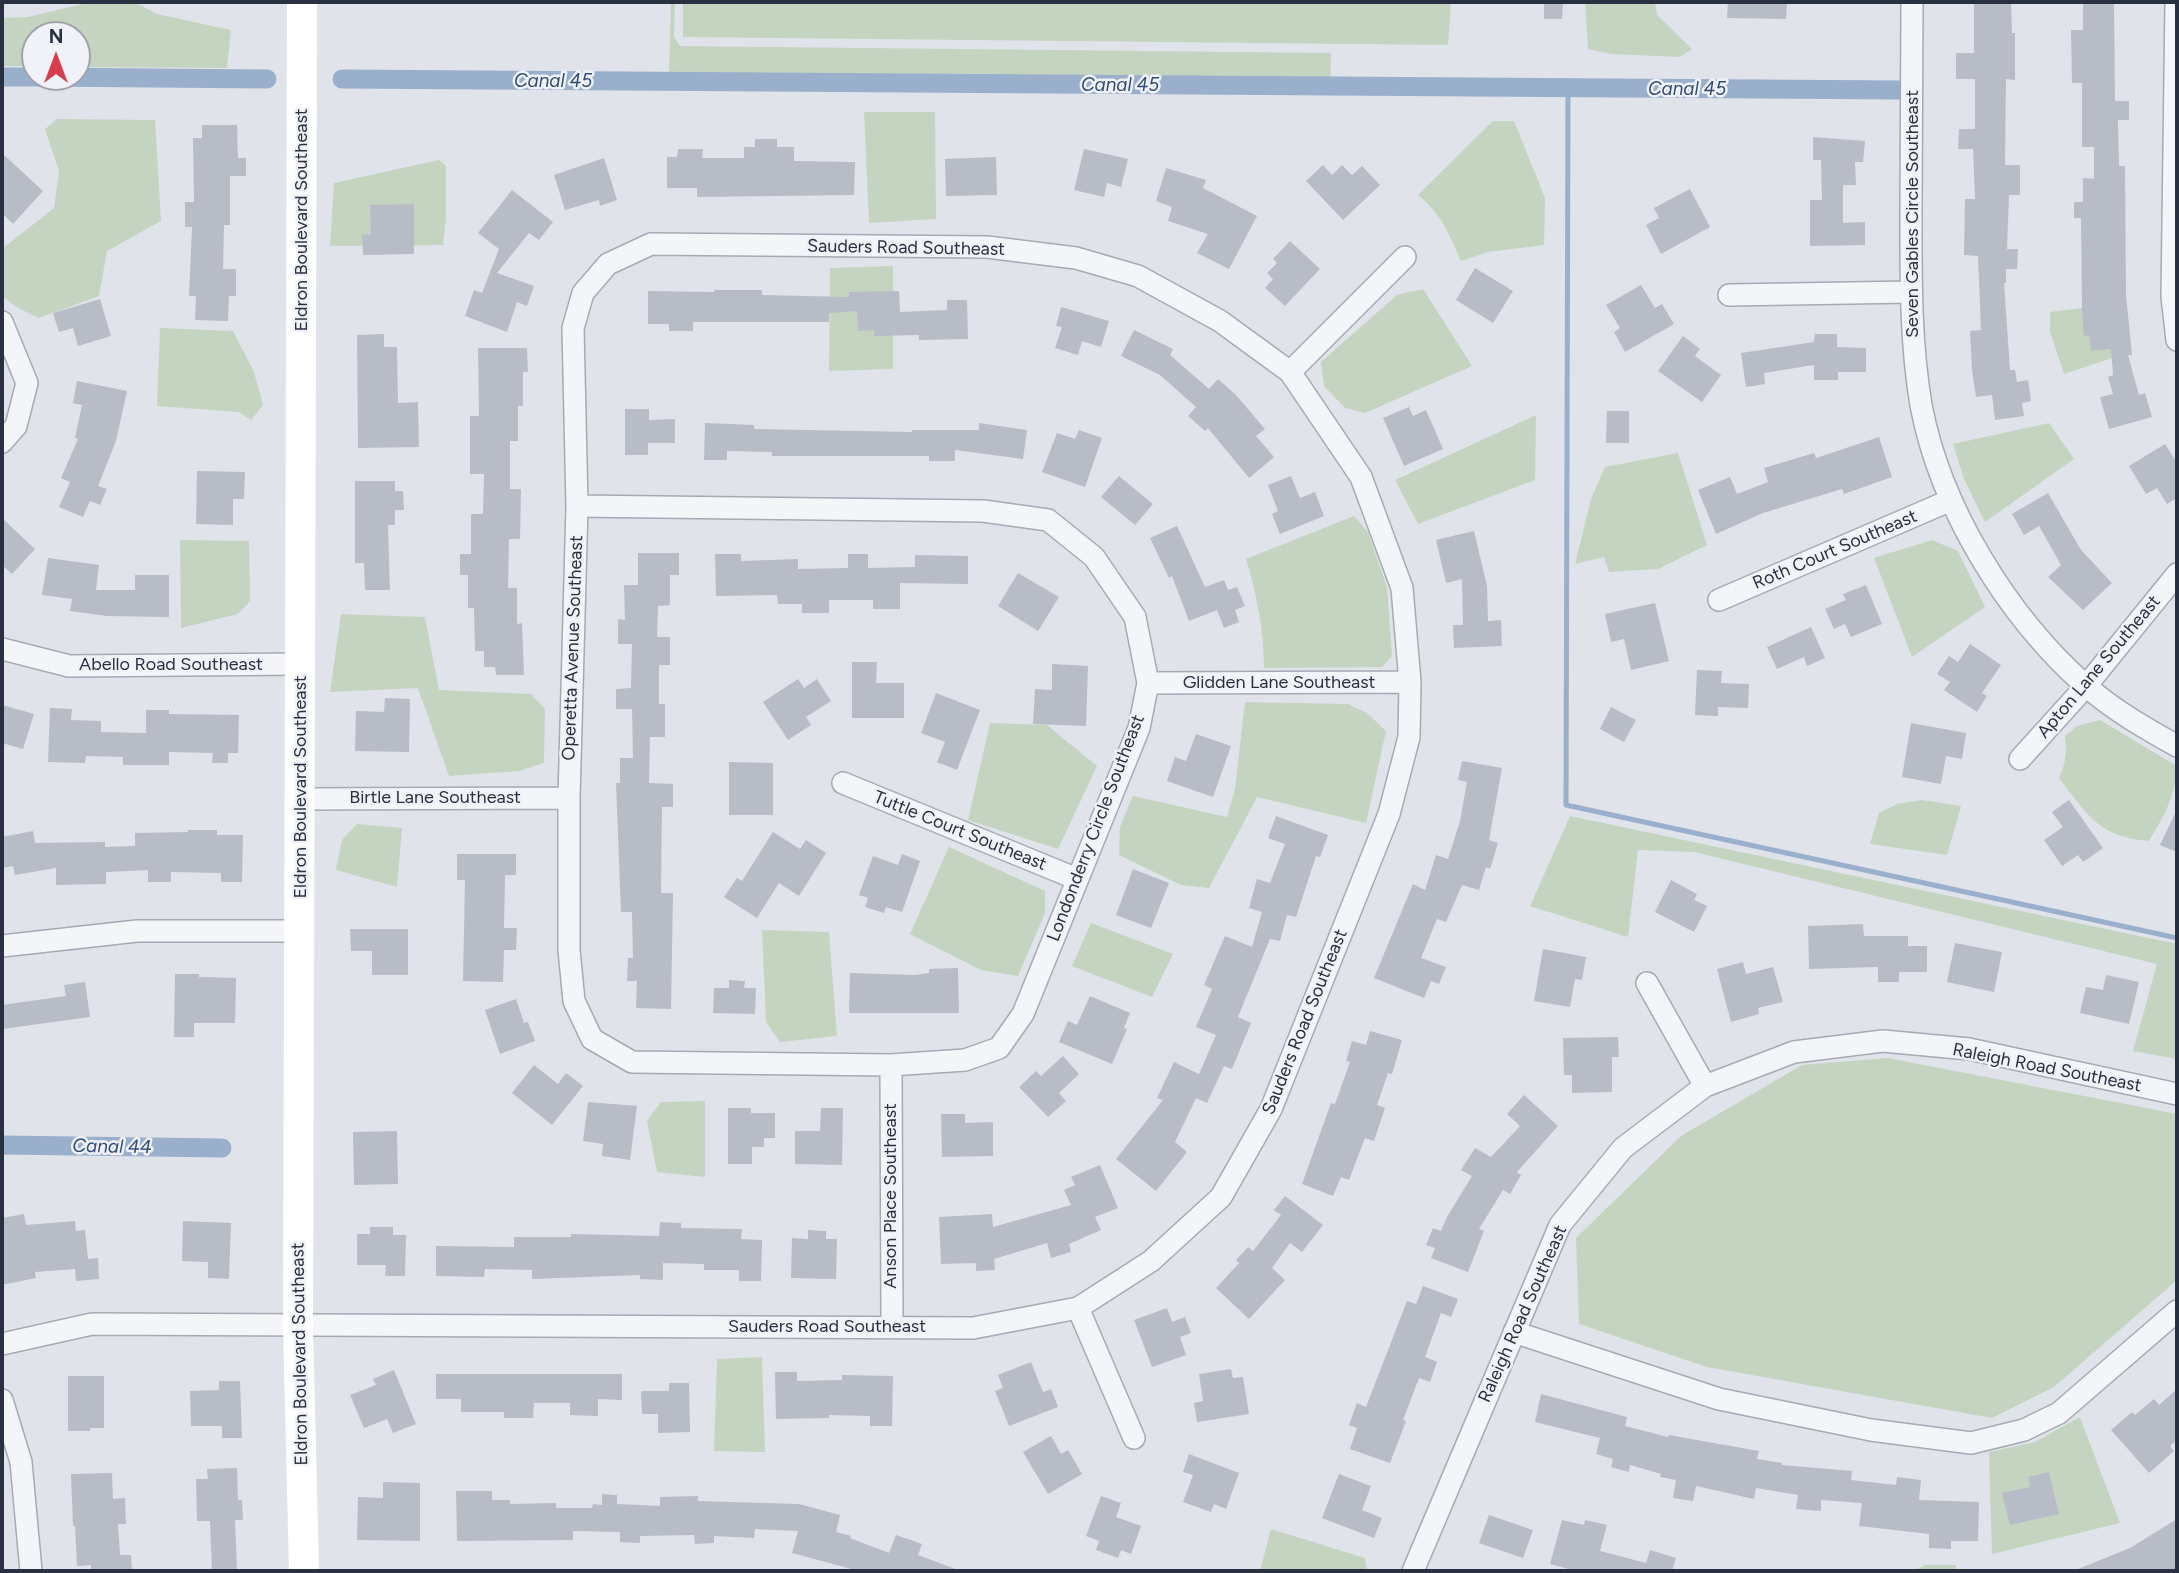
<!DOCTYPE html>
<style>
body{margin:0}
#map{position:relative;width:2179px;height:1573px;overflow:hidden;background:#e0e3ea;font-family:Figtree,sans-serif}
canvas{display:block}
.frame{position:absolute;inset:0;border:4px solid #283042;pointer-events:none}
.north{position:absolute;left:21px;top:21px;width:70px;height:70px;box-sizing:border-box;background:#f0f2f7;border:2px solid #a0a4af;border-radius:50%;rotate:0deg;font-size:19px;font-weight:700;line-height:28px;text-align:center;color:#283042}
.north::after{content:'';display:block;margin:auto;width:24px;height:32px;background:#d63e4c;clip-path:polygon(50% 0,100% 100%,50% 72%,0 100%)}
</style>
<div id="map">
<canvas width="2179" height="1573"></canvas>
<div class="frame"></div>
<div class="north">N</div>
</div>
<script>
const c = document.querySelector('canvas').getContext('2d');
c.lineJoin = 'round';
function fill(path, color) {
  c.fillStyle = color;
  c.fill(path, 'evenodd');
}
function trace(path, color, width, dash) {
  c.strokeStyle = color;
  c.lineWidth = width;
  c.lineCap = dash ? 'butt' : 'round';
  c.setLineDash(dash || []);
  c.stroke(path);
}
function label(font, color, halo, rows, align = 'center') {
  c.font = font + ' Figtree,sans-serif';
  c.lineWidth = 5;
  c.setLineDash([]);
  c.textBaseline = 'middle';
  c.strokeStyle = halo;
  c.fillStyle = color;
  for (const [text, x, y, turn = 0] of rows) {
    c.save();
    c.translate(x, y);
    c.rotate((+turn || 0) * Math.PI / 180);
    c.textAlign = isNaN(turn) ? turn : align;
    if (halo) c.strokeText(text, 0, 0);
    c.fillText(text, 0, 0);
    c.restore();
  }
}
const green = new Path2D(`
 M91,2h43l23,12 74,16 -4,38 -150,-1v-32h-42v31h-33v-48l26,-1z
 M671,2h4l-1,35 6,9 651,7 -1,42 -661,-17z
 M683,2h768l-3,43 -765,-8z
 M1585,2h70l2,13 35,34 -13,8 -67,-3 -24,-5z
 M864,112h71l1,107 -67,4z
 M57,119l98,1 6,101 -54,30 -8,45 -60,22 -21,-10 -16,-12v-47l52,-41 5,-37 -14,-42z
 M1493,121h21l31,77 -1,47 -56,7 -27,9c-13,-29 -18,-45 -43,-66z
 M439,160l7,6v51l-3,28 -113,1 4,-63z
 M893,266v103l-64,2 1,-103z
 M1423,289l49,77 -107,47 -20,-5 -21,-22 -3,-24 76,-67z
 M2121,303l10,49 -67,22 -14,-42v-20z
 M160,328l73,3 21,41 9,33 -12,15 -12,-8 -82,-6z
 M1536,415l-1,65 -117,44 -23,-44z
 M2049,423l25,36 -89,63 -21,-43 -11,-35z
 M1678,453l29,92 -49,24 -49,3 -5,-15 -29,7 16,-65 14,-32z
 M1354,516l14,16 19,55 5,69 -10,11 -118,1c0,-38 -7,-72 -18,-109z
 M180,540l69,1 1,60 -12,13 -57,14z
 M1932,540l26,11 27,56 -73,50 -38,-99z
 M341,614l84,3 14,73 92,4 14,15 -1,54 -25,8 -70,5 -31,-88 -88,4z
 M1245,702l103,2 19,9 19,18 -20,92 -109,-26 -48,91 -28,-3 -62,-30 1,-28 13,-31 94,21 8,-28z
 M2100,720l75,45c4,27 -13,54 -26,76 -52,-5 -60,-25 -90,-63 7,-15 8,-26 6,-42l12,-10z
 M990,723l57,2 50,41 -39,83 -90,-29z
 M1922,800l39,6 -14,49 -77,-11 9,-31 18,-9z
 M1570,816l607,128v115l-44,-8 24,-87 -463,-112 -56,-2 -10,87 -98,-31z
 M357,824l45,4 -5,59 -61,-17 6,-30z
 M949,847l96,44v22l-27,63 -37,-6 -71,-36z
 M1091,923l82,31 -21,43 -80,-31z
 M762,930l67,2 8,104 -57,6 -14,-20z
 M1888,1058l289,56v166l-123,107 -62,31 -285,-51 -128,-43 -3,-86 105,-102 121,-71z
 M705,1101v76l-48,-5 -10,-51 14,-19z
 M762,1357l3,95 -51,-1 3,-92z
 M2080,1417l40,106 -128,31 -3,-102 46,-10z
 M1271,1529l94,29 2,13h-107z
 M1925,1565h31l-1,6h-42z`);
const stream = new Path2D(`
 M1568,88l-2,717 611,133`);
const canal = new Path2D(`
 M2,77h33
 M36,77l231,2
 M342,79l1557,11
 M2,1145l220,3`);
const building = new Path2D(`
 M1544,2h19l-1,17h-18z
 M1728,2h59l-1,17 -59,-1z
 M1974,2h37l1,31h3v47l-9,-1 -1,86h15v30h-11l-2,54h11l-1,20h-11v14h-2l6,87h5l2,12 11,-2 3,21 -9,2 2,13 -29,4 -3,-25 -16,2 -4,-27 -2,-39 11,-1 -3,-74 -14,-1 1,-56h10l-2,-50h-15l1,-20h16v-50h-19v-26h18z
 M2083,2h31l1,99h14v19h-11l1,46h6l1,129 6,60h-4l11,40 6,-2 7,24 -43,12 -9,-32 13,-3 -5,-17 5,-2 -2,-26 -20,2 -2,-16 -5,1 -2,-27 -1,-91h-7v-16h9v-24l11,1v-32h-12v-64h-10l-1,-53h12z
 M202,125h35l1,33h8v18h-16v49h-6l-1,44h13v27h-7l-1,25 -33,-1 1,-24h-7l3,-69h-7v-25h9l-1,-64h9z
 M1813,137l52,4 -2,21h-8l1,23h-13v38l22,-1v23l-55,1v-46h12l-1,-40h-8z
 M755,139h22v8h17v14l61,1 -1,33 -157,2v-9h-30v-31h10l1,-8h25l-1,9h42v-11h11z
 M1084,149l44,10 -7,28 -14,-4 -3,14 -30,-7z
 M2,153l41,38 -30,33 -11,-11z
 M996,157l1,38 -51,1 -1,-37z
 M604,158l13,42 -17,6 -1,-6 -34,10 -11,-35z
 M1323,165l9,10 10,-10 10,10 10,-9 18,19 -37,35 -37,-39z
 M1166,168l40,12 -3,8 54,28 -28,53 -32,-16 11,-19 -40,-13 4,-14 -16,-6z
 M1690,189l20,38 -49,27 -15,-29 13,-7 -5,-10z
 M512,190l41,32 -14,18 -10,-7 -32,40 37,13 -7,20 -10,-4 -10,30 -42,-16 9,-26 8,3 17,-44 -21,-16z
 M414,204v50l-51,1 -1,-20 9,-1 -1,-29z
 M1290,241l30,28 -35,37 -20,-18 8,-9 -6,-6 10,-10 -4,-4z
 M1475,268l38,23 -20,32 -37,-23z
 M1641,285l14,23 7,-4 12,20 -49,28 -11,-20 6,-4 -14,-23z
 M714,290h48v5l87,2v-5l50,-1 1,21 47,-2v-10h20l1,39 -49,1v-5l-45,1v-6l-16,1 -1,-20 -28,2v9h-136v9h-24v-7h-21v-33l66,1z
 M100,299l11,37 -33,10 -5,-18 -14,4 -6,-19z
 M1061,307l48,14 -8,26 -19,-6 -4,14 -23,-7 7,-21 -6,-1z
 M1134,330l39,19 -3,6 39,34 9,-10 17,15 30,35 -9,7 18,21 -25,21 -41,-50 -3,3 -17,-15 8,-9 -36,-32 -39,-19z
 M384,334v13h13l1,56 20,-1 1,45 -61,1 -1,-113z
 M1815,334h22v13l29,1v24h-28v8h-24v-15l-50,8 1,11 -19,3 -5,-34 73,-11z
 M1683,336l17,13 -5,7 26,19 -19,27 -44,-31z
 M478,348h49l1,24h-5v34h-5v35h-8v48h11l-1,50h-11l-1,49h9v36l5,-1 2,52h-28l-1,-8h-11v-16h-9l-1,-43h-6v-33h-8v-21h11v-40h12l1,-40h-14v-58h9z
 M77,381l50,10 -11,50 -18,45 9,3 -7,16 -10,-4 -7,16 -24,-10 11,-25 -9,-4 17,-39 -3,-1 7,-33 -9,-2z
 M1409,407l4,9 13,-6 17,39 -39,17 -21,-48z
 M625,409h24v11l26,-1v24h-27v12h-23z
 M1607,411h22v32h-23z
 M705,423l49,2v4l158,3v-2h67v-7l48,7 -4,29 -68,-9v11h-26v-5h-157v-4l-45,-1v9h-23z
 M1079,430l23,8 -17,49 -43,-15 15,-39 18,6z
 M1879,437l13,40 -48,17 -2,-5 -79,24 -47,21 -18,-44 32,-13 7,17 31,-12 -4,-14 50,-15 2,5z
 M2165,444l12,19v35l-10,6 -10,-16 -11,6 -17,-28z
 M197,471l48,1 -1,27h-11v26l-37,-1z
 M1119,476l34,28 -18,21 -34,-28z
 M1291,476l9,22 15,-6 9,24 -44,18 -8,-20 6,-3 -10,-26z
 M355,481h40v10h8l1,19h-9v15h-7l2,65h-25l-1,-27h-9z
 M2048,493l33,57 31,33 -29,27 -35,-33 13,-12 -22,-39 -15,9 -12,-21z
 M2,518l33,31 -23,25 -10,-9z
 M1177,526l28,61 19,-7 4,10 9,-3 8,19 -10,4 4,12 -15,6 -7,-18 -28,11 -17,-45 -3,2 -19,-40z
 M1474,531l13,55 1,35 13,-1 1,26 -48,2 -1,-23h10l-1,-46 -16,4 -10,-43z
 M638,553h41v22h-9v30l-12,1 -1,31h13v28h-11v39h6v33h-15l-1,46 24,1v23h-11l-1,86h12l-2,116 -35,-1 1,-27h-10l1,-23h5l-1,-46h-11l-5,-129h4v-25h13l-1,-49h-16v-20l15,-1 1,-44h-14v-25l7,1 -1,-35h14z
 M715,554h26v7l57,-2v10l50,-1v-14h20v14l47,-1v-12l53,1v28l-68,-1v26h-27v-9h-44v13h-27v-9h-24l-1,-9 -61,1z
 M48,558l51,7 -3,25h39v-15h34v42l-62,-1 -37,-5 2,-12 -30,-4z
 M1018,573l41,24 -21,34 -40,-25z
 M1866,585l16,39 -31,13 -6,-13 -11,5 -9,-20 21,-9 -3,-6z
 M1655,603l14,58 -38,9 -7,-31 -13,3 -6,-28z
 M1811,627l14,31 -18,8 -3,-9 -27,12 -10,-22z
 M1970,644l31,21 -19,28 5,3 -10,16 -33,-22 6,-8 -13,-8 12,-18 9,6z
 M852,662h25l-1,21h28v35h-52z
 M1052,664l36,2 -2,60 -53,-2 2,-35 17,1z
 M1697,670l25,1 -1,12 28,1 -1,24 -30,-1v9l-23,-1z
 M798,679l6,9 13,-9 14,22 -25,16 5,8 -23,15 -25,-38z
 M936,693l44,17 -23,60 -20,-8 8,-20 -24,-9z
 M385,698l25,1 -1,53 -54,-1 1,-40 28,1z
 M2,705l32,9 -11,35 -21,-6z
 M1611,707l25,13 -12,22 -24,-13z
 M50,708l22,1 -1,11 30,1v11l45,1v-23h23v4l70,1 -1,38h-10v10h-16l1,-10 -44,-1v13h-46v-8l-37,-1 -1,7 -37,-1z
 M1911,723l55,10 -4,26 -16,-3 -5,28 -39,-7z
 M1196,734l35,12 -18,51 -46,-16 8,-24 11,4z
 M1462,761l40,7 -13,72 9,3 -8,26 -4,-2 -7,23 -17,-5 -16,37 -9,-3 -16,39 25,9 -7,17 -8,-3 -7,17 -50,-20 39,-94 12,6 11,-35 12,4 12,-38 7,-39 -9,-2z
 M729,762l44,1v52h-44z
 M2069,800l34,48 -20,14 -5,-7 -16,11 -18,-26 19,-13 -11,-15z
 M2177,809v43l-17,-7z
 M1276,816l52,19 -8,22 -4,-1 -20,61 -9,-2 -7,26 -10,-2 -32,78 13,6 -19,46 -8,-3 -17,37 -11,-5 -21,44 12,10 -31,39 -40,-32 47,-59 -6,-2 17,-36 25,12 17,-39 -20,-8 16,-38 -8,-4 21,-49 27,11 10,-35 -13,-4 8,-29 13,4 15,-39 -17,-6z
 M188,830h29v5h26l-1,47h-21v-9l-50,-1v10h-23v-12l-42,2v12l-50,1v-17l-41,7 -2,-9 -11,2v-31l31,-6 2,12 70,-1v5l30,-1v-13l53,-1z
 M773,832l27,17 6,-9 20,13 -27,43 -20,-13 -22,35 -33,-21 13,-19 5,3z
 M457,854h59v21h-11l-1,53h13l-1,22h-12l-1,32 -40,-1 2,-101h-8z
 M902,854l18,7 -18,51 -16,-5 -2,6 -19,-6 3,-9 -9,-3 14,-39 25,9z
 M1133,869l36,14 -18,45 -35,-13z
 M1671,880l26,14 -3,6 13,6 -13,26 -39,-20z
 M1863,924l1,12h44v10h19v26h-28v10h-21v-15l-69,2 -1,-43z
 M350,929h58v46h-36v-24h-21z
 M1955,943l47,9 -8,40 -47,-10z
 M1543,949l43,8 -4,23 -7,-1 -5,28 -36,-6z
 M1743,962l3,12 27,-7 10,35 -25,6 1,6 -28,8 -14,-53z
 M958,968l1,45h-110l1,-40 64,2 15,-2v-4z
 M175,974h24v3l37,1 -1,45h-41v14h-20z
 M2106,975l33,7 -10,42 -49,-11 6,-26 17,3z
 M729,980l16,1 -1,7h12l-1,26 -42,-1 1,-25h15z
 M85,982l5,35 -88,12v-24l64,-9 -2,-11z
 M1090,996l40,17 -6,15 3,1 -15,35 -53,-22 9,-21 9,4z
 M516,999l8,24 4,-1 7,19 -35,13 -15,-44z
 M1370,1031l32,9 -10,34 -4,-1 -11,32 8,3 -11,33 -9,-3 -16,42 -8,-3 -8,19 -31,-12 29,-81 4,1 15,-42 -4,-1 6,-20 14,4z
 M1618,1037l1,20h-7v35l-40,1v-18h-8l-1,-37z
 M1063,1056l16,18 -20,19 7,8 -18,16 -29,-30 17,-16 5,5z
 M534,1065l24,19 8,-11 17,13 -31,39 -40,-32z
 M1524,1095l34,31 -41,46 4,3 -11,19 -7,-4 -24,39 5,2 -16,41 -37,-14 4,-10 -9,-3 7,-17 8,3 6,-14 25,-41 -11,-6 14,-22 16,9 29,-31 -13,-12z
 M588,1102l49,4 -7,54 -28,-4 1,-12 -20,-3z
 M728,1108h23v5h24v25h-11v9h-12v17h-24z
 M821,1108h22l-1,57 -47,-1v-33h25z
 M941,1114h24v9l28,-1v34l-51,1z
 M397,1131l1,53 -44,1 -1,-53z
 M1100,1165l18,43 -23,9 6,13 -32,14 2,8 -20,6 -4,-15 -53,16 1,11 -19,1v-8l-35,1 -2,-47 53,-3 1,13 78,-22 -7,-15 11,-5 -4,-8z
 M1285,1196l38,29 -21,27 -12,-9 -18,25 13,12 -36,39 -33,-31 23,-25 -3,-3 12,-13 5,4 28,-36 -7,-5z
 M24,1214l2,11 49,-4 1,10 9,-1 3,29 10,-1 1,21 -23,2 -1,-12 -40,3 1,6 -34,7v-67z
 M183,1221l48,2 -2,56 -21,-1v-16l-26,-1z
 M660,1222l21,1v5l61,1 -1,10 21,1 -1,41h-22v-11h-35v-6l-41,-1v17l-23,-1v-4l-108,4v-9l-47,-1 -1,8 -48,-1v-30l78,1v-10h57v-3l88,2z
 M370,1227h23v8h13l-1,41h-20l1,-11h-29v-31h13z
 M808,1230l18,1v8h11l-1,40 -45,-1 1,-40 16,1z
 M1423,1286l35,13 -7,18 -10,-4 -16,44 12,5 -7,20 -11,-4 -16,42 3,1 -16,42 -40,-14 7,-21 -8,-3 8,-22 9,4 41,-106 9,3z
 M1167,1308l5,14 13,-5 6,16 -11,4 6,18 -34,12 -18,-47z
 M1031,1362l12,30 8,-3 7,18 -49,19 -14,-35 8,-3 -5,-13z
 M1231,1369l2,9 10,-1 6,37 -52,8 -3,-19 9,-2 -4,-27z
 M394,1370l22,54 -23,9 -6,-14 -23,9 -14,-33 26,-10 -3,-6z
 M775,1372h22v9l45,-1v-5l51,1 -1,50h-22v-10l-41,-1v3l-53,1z
 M436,1374h186v26l-24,-1v17l-28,-1v-12h-36l-1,15h-29v-6h-43v-13h-25z
 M68,1376h36v52h-14v3h-22z
 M219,1381h21l2,57h-20v-12h-31l-1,-35 29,-1z
 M669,1383h20l1,49 -32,1v-19h-16l-1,-23h28z
 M2177,1389v51l-7,6 4,5 -25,22 -38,-43 21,-18 3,3 19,-16 5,6z
 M1541,1394l86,23 -2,9 43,11 1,-2 90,16 -2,8 25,4v2l70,6 -1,9 45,5 1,-8 24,3 -2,20 60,2 -1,39h-27v8l-22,-1v-14l-70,-8 3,-23 -41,-3v11l-25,-2 2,-14 -42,-7 -2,11 -58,-13 -3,15 -20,-3 3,-18 -16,-3 1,-3 -31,-9 -1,7 -18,-5 2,-8 -17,-5 4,-16 -65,-16z
 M1051,1436l10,18 7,-4 14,24 -34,20 -25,-42z
 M1189,1454l50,19 -13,36 -12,-5 -3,8 -28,-10 10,-27 -10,-3z
 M237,1468l1,32h4l1,20h-8l2,51h-25l-2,-50h-13l-1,-42h12l-1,-10z
 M2049,1472l10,42 -49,11 -8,-32 28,-6 -2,-10z
 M112,1473l1,26 12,-1 1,26h-8l2,31h11l1,16h-41v-6l-14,1 -2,-40h-2l-2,-52z
 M1339,1474l32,12 -9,24 20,8 -8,20 -52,-20z
 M383,1482l37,1v58l-63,-1 1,-43 25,1z
 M456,1491h36v9h18v4l46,-1v5h36l1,-4 9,1v-11l15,1v9l43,2v-9l38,-1v5l101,3 41,11 -4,17 15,4 -1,2 39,15 7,-18 26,9 -4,11 40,15 -99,1 -67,-18 6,-22 -43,-2 -1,9 -40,-2v7l-19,1 -1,-9 -54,1v7l-20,-1v-10l-47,-1v9l-116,1z
 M1101,1496l20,7 -5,14 25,9 -10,28 -10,-4 -3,8 -22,-8 3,-9 -13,-5z
 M1489,1515l44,15 -10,28 -44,-15z
 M2177,1519v52h-104l57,-23z
 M1562,1520l22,5 1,-5 22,5 -7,26 46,12 4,-13 26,8 -4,13h-96l-26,-7z`);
const street = new Path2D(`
 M1912,2c0,69 -1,138 -1,207 0,65 -1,131 10,196 19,102 86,211 164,280 28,25 60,43 92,61
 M2176,2l-4,295 5,43
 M1729,295l182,-3
 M2,322l25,61 -11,43 -14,16
 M1290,372l115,-115
 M1719,600l232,-100
 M2,649l67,17 232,-2
 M1148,683l262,-1
 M2020,759l66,-73 91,-112
 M843,783l234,96
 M301,799l268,-1
 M2,946l135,-15h163
 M1647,983l58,103
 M891,1065l1,262
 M1078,1308l56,130
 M1514,1332l205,67 152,31 100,13 53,-13 35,-17 118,-102
 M2,1344l90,-20 881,4 105,-20 73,-47 70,-64 50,-88 118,-295 20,-77 1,-55 -8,-94 -41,-111 -71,-105 -70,-51 -82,-45 -62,-18 -89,-11 -336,-3 -43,20 -25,29 -10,35 4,178 -8,292v152l5,51 18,38 40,23 259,3 74,-5 34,-12 24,-34 116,-286 9,-45 -13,-66 -41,-60 -46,-37 -65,-9 -406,-5
 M2,1400l19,62 10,109
 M1413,1571l147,-346 63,-77 82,-62 89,-34 89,-11 86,8 208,45`);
const secondary = new Path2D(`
 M302,2l-4,1322 6,247`);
const streetNames = [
 ["Seven Gables Circle Southeast",1913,214,-90],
 ["Eldron Boulevard Southeast",302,220,-90],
 ["Sauders Road Southeast",906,248,1],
 ["Roth Court Southeast",1835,550,-23],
 ["Operetta Avenue Southeast",573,648,-88],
 ["Abello Road Southeast",171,665],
 ["Apton Lane Southeast",2099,667,-50],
 ["Glidden Lane Southeast",1279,683],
 ["Eldron Boulevard Southeast",301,787,-90],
 ["Birtle Lane Southeast",435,798],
 ["Londonderry Circle Southeast",1096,828,-69],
 ["Tuttle Court Southeast",960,831,22],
 ["Sauders Road Southeast",1305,1022,-68],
 ["Raleigh Road Southeast",2047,1068,11],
 ["Anson Place Southeast",891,1196,-90],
 ["Raleigh Road Southeast",1523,1314,-66],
 ["Sauders Road Southeast",827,1327],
 ["Eldron Boulevard Southeast",300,1354,-91]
];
const waterNames = [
 ["Canal 45",553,81],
 ["Canal 45",1120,85],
 ["Canal 45",1687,89],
 ["Canal 44",112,1147,1]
];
fill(green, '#c5d4c1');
trace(stream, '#99afcc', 5);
trace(canal, '#99afcc', 19);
fill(building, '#b7bcc7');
trace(street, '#a5aab4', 24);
trace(street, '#f3f5f8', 21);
trace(secondary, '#fff', 30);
label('18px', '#283042', '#f0f2f7', streetNames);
label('italic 19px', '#2f4c79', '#f0f2f7', waterNames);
</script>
